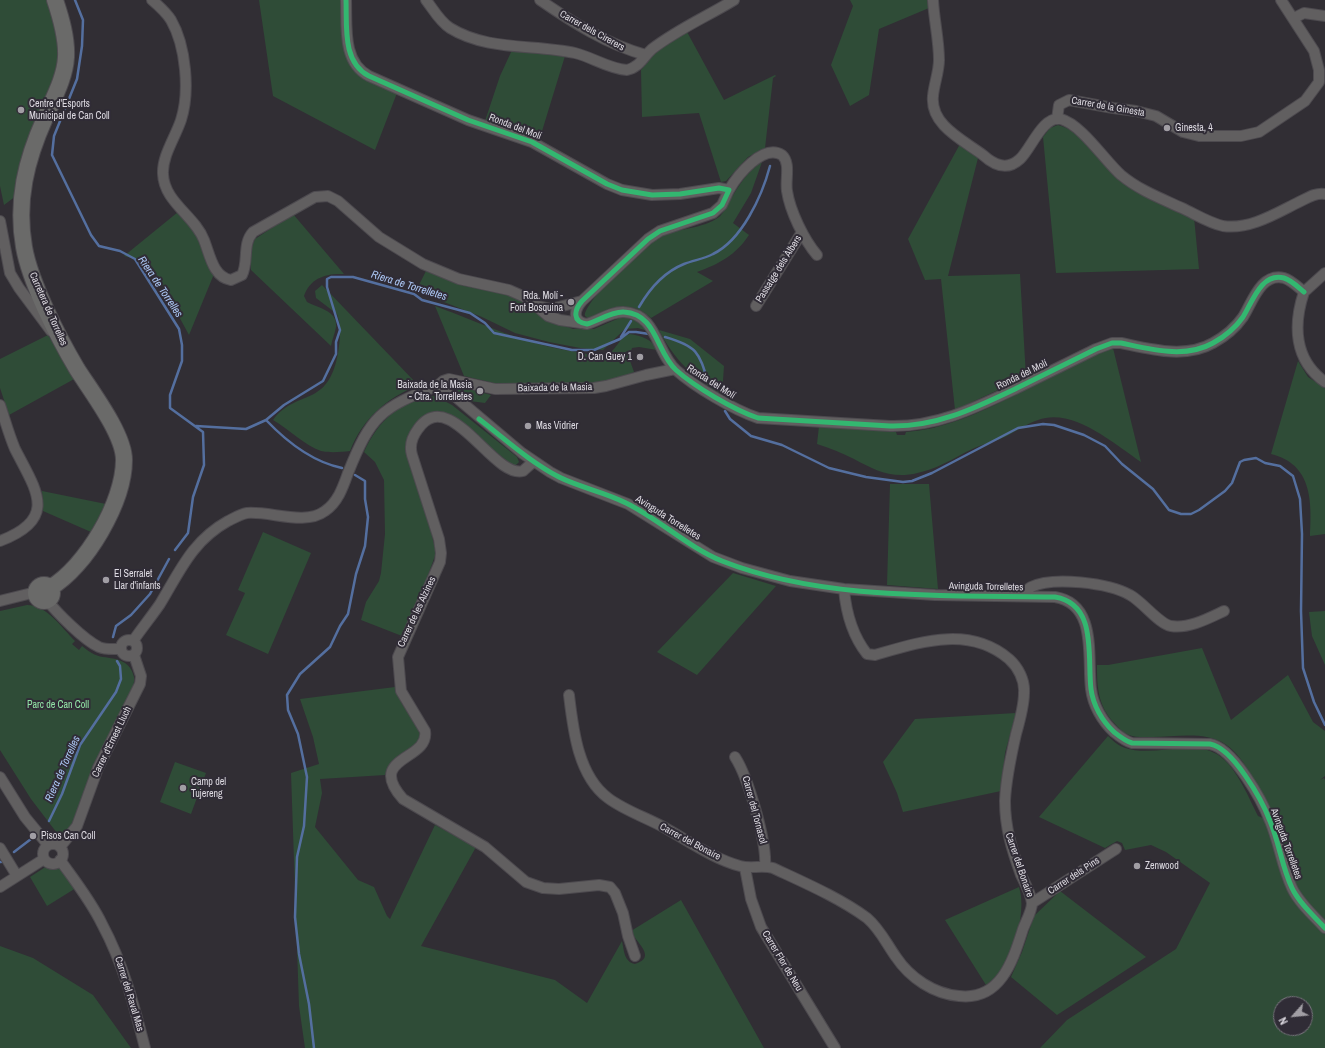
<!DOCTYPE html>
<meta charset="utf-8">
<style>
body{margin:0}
#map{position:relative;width:1325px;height:1048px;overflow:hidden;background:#312e34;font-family:"Archivo Narrow",sans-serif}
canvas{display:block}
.north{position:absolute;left:1273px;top:996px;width:40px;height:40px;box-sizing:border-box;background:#302c36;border:1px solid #75727a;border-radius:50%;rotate:243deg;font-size:11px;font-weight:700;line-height:16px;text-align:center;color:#dddae1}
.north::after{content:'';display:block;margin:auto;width:14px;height:18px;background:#a19ea4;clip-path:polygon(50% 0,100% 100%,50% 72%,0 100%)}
</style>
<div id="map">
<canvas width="1325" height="1048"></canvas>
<div class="north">N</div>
</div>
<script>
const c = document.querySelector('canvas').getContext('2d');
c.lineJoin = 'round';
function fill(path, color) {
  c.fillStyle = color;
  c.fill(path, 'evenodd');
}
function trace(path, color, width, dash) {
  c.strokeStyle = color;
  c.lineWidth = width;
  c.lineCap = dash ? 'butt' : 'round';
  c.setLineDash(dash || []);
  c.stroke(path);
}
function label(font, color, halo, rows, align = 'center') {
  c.font = font + ' "Archivo Narrow",sans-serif';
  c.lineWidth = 4;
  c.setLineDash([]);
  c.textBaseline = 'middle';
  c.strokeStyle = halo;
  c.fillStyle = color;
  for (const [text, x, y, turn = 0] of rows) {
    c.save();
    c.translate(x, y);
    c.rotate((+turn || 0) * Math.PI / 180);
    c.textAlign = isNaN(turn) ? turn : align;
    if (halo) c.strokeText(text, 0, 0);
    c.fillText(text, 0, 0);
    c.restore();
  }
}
const green = new Path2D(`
 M0,0h49l6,17 5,46 -44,133 -12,9 -4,-19z
 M259,0h82c1,26 -3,62 22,78 10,7 23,11 34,15l-22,57 -102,-54z
 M850,0h78l1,8 -50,21 -10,66 -19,11 -19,-41 22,-59z
 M686,30l38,70 51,-25 1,1 -3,2 -8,70 -17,9 -22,24 -5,1 -22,-69 -57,4 -1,-47 15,-18z
 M512,50l53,6 -26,85 -54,-20 15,-45z
 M1058,125c25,6 47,41 67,58 20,17 45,24 69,34l5,52 -143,4 -13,-136 7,-9z
 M960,144l18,14 -30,118 72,-2 6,103 -71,33 -14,-131 -16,1 -17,-41z
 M762,162l-11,31 -18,30 16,12c-13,20 -30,29 -52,37l16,9 -62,37c-23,-20 -38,-9 -62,1l-4,-3c-2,-14 62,-74 76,-80 18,-8 42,-7 58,-19 4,-3 7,-10 10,-15 9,-15 18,-31 33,-40z
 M178,212l19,23 17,39 -25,61 -32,-59c-12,-15 -16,-16 -33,-20z
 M293,214l51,60c-18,-1 -34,4 -40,22l3,6c10,6 31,8 29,25 -1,6 -4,13 -5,19l-80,-76 -1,-19 5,-12z
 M426,271l39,15 42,8 12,5 23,18 31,12h21l30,-13 15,6 9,9 -10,-3 -13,1 -22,21 -23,-2 -31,-6 -34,-9 -33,-16 -66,-26z
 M322,285l96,100c-32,14 -55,33 -68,66 -9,1 -20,2 -29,0 -16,-5 -32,-22 -48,-31 24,-32 55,-11 65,-67 2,-14 4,-25 -1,-39l-21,-16 -1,-7z
 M435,306c48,18 92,39 142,46 9,2 19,4 28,3 11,-2 13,-18 25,-21 11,2 23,5 27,16l-18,-3 -7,1 -3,10 5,14 -20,8 -16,3 -33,1h-67l-34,-8z
 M659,330l31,9 34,27 -2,29c-30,-19 -47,-34 -63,-65z
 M48,335l28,43 -67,37 -9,-27v-29z
 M1113,348l28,114c-27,-18 -68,-55 -103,-42 -13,4 -25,14 -38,19 -11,4 -23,7 -34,13 -20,11 -38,21 -61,23 -20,1 -34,-7 -51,-16 -12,-6 -24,-11 -37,-15l2,-18 77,6 1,3h8l1,-3c72,-5 140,-61 207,-84z
 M1298,361l10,16 17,11v146l-15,2c2,-35 2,-72 -39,-82z
 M451,385l1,-1 39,11 -6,8 -15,-2z
 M435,396l17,9 65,52 2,5 -3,3h-4l-58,-47c-20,-10 -31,-5 -41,15 -3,6 -7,12 -7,18l22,67 8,35 -17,47 -17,36 -41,-16 5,-18 13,-21 2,-8 4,-39 -1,-54 -9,-18 -11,-10c14,-31 36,-52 71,-56z
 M890,484h39l9,105 -51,-4z
 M42,491l64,13 -15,28 -48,-21z
 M263,532l48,21 -43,101 -42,-19 19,-42 -7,-3z
 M733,573l43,13 -79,89 -40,-23z
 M27,605c20,0 35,23 48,36l-3,3 7,6 3,-4c6,5 13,10 21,11 14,2 27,3 31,20 3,16 -30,64 -37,82 -8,16 -21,73 -37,78l-29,-38 -31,-49v-139z
 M1325,611v54l-13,-29 -3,-24z
 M1202,648l29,72 57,-45 25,47 12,9v45l-5,4 4,-2 1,2v268h-285l27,-28 109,-71 34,-66 -44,-31 -15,-7 -26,5 -3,-7 -5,-2 -12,7 -66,-31 69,-81c5,5 11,10 17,12 29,10 71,-11 96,9 16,12 28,41 37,59l5,2 9,-3c-11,-21 -27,-59 -47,-71 -20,-13 -50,-7 -72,-7 -8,0 -17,1 -24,-2 -6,-2 -10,-7 -14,-11 -17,-18 -18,-36 -18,-59h11zM1281,1004h24v24h-24z
 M395,687l7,17 19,29c-2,18 -29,18 -36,42l-65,4 2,14 -7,34 43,53 16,7 13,29 3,3 45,-94 41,22 -55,99 134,34 32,23 35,-62c2,9 2,21 13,23 23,-7 0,-22 -4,-33l50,-31 83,148h-459l-6,-42 -8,-233 28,-9 -6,-27 -13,-38z
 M1016,713l-11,40 -4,38 -98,21 -6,-19 -14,-31 32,-43z
 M175,762l31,11 -15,41 -31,-12z
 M47,866l13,3 16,19 -29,18 -17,-29z
 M1019,887c9,26 -8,84 -33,98l-41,-65z
 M1060,891l86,66 -89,58 -46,-38 11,-25 12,-36z
 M0,946l33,12 60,37 38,53h-131z`);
const stream = new Path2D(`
 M75,0l8,20 -1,26 -5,33 -23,57 -2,19 39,80 8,11 21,5 15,8 44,70 3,16v16l-12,34v13l33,24 1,33 -11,32 -5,36 -13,17
 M639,307c11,-19 25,-35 45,-43 10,-4 20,-5 29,-10 29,-14 49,-58 57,-88
 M621,337l10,-16
 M665,337c32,9 34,15 43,45
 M725,411l5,8 21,17 31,9 47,23 37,9 37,5 9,-1 20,-8 86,-45 25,-4 11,1 30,10 21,11 17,18 31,25 16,21 12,4h10l8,-4 26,-19 7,-8 8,-21 4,-2 12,-2 9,5 15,3 13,10 7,23 2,35 -1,77 2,57 11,34 11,23
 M266,420l18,-15 39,-24 13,-27v-12l4,-12 -13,-43v-8l4,-2h22l61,17 8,6 48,13 15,10 9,10 78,17h22l26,-11 9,-7h7l13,2
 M196,426l50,3 20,-9c20,21 47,42 76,48
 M113,637l3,-11 15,-11 19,-21 19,-35
 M49,821l13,-27 18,-49 36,-53 5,-13 -1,-13 -3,-5
 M14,852l17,-13
 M0,862h1
 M314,1048l-5,-44 -10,-50 -4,-37 2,-60 7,-31 3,-49 -9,-43 -10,-24 -1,-15 13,-21 30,-27 10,-21 8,-12 8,-40 9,-28 3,-29 -3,-18v-18l-10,-6`);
const minor = new Path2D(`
 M152,0c7,6 14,12 19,20 15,26 19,72 10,100 -6,18 -19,36 -18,54 1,28 32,42 41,66 6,15 9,37 27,40l11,-5c7,-14 0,-31 11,-43l62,-35 13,-1 10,5 41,36 44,27 36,15 50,11 18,8 21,18 12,4 21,3
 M346,0c1,26 -4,62 23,76l99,44 64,22 75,42 15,6 30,5 28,-1 39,-6 10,2 -7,15 -9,8 -53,18 -12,8 -66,62c-8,9 -10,21 5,23 11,-3 25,-13 37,-12 33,2 32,40 52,58 19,17 58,40 82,48l132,8c47,1 85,-18 127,-38 26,-13 53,-26 79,-39l16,-6h9c29,6 64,16 92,0 11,-6 23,-16 30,-26 9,-14 18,-45 41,-39 7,2 14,9 20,14
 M426,0c7,9 14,22 24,28 37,23 84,16 125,25 17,4 34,16 52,17 13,-3 16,-13 25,-21 26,-20 54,-32 82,-49
 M540,0c32,22 68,45 106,55
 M933,0c1,20 6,40 6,60 0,12 -5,24 -6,36 -3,29 30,44 50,59 11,10 24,16 37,4 11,-10 23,-44 41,-40 21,6 44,42 60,56 18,15 39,23 61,33 13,6 27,15 41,18 26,4 52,-12 74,-23 9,-4 18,-11 28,-9
 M1294,18l10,-5 21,3
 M1057,119l2,-14 10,-5 44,8 23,3 20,5 27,16 16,4h42l18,-4 46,-31 14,-19v-12l-5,-19 -33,-51
 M729,190c8,-14 34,-47 53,-35 9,8 3,25 5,36 3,20 17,49 30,64
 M0,221l10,52 9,15 32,43
 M1304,292c-11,33 -10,68 21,90
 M1304,292l21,-19
 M538,306l13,3 31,-8
 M756,306l46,-74
 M437,386l6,-5 6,-2 46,10 99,-1 12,-2 40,-11 29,-6
 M0,405c5,15 9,30 15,44 21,41 44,70 -15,92
 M533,462l-10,9c-30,8 -73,-87 -105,-42 -6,8 -9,16 -6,26l27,84 2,14 -1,9 -42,95 3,34 24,40c5,30 -60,25 -22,68l82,48 41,35 17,6 16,1 40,-4 11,2 5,6 8,20 5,23 7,20
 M1023,596c2,-3 4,-7 8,-9 22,-11 78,-4 99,8 13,7 29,29 41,31 18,3 38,-8 53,-15
 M47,600c10,13 37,40 52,47 7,3 15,2 22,2
 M0,601l36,-9
 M121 648a8 8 0 1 1 16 0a8 8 0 1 1-16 0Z
 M133,641c9,-13 18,-24 27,-37 20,-33 32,-63 68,-83 6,-3 13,-7 19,-8 24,-2 58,13 78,-2 13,-9 18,-24 23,-38 23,-57 32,-65 89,-87l8,2 77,65 28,19 11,6 67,26 85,53 29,11 48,13 54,8 91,6 120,2c43,7 32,61 36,92 2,16 11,32 23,43 5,4 11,9 18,11l78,1c23,4 52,56 60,77 9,21 12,46 22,67 7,15 22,28 33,40
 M569,695c4,34 9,81 39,103 17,13 40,20 59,31 23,13 47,30 73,37 11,3 22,-1 33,2 30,14 67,30 94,50 13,11 19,25 29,39 14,21 38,37 63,39 42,5 54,-36 64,-67 3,-8 9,-18 9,-26 -1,-9 -7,-20 -11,-28 -9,-25 -16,-47 -16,-74 1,-23 6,-45 11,-67 4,-14 8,-28 8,-41 1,-13 -6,-26 -15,-34 -40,-34 -89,-17 -134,-4l-8,-1c-15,-19 -21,-42 -23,-65
 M735,757c13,20 32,85 30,109
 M0,777l25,40 23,28
 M43 854a10 10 0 1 1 20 0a10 10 0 1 1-20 0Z
 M60,847l17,-21 21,-58 42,-84 1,-8 -7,-21
 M0,848l17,28
 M60,860c15,21 31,41 42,64 21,39 32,81 43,124
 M745,868l6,31 10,28 74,121
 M0,887l44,-28
 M1032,903l84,-54`);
const primary = new Path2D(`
 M36 593a8 8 0 1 1 16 0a8 8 0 1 1-16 0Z
 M50,588c36,-21 74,-86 74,-128 0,-26 -33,-69 -47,-91 -19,-32 -47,-87 -53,-122 -8,-46 2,-87 21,-129 8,-19 20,-40 21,-61 1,-19 -5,-39 -11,-57`);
const cycleway = new Path2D(`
 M346,0c1,26 -4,62 23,76l99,44 64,22 75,42 15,6 30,5 28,-1 39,-6 10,2 -7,15 -9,8 -53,18 -12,8 -66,62c-8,9 -10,21 5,23 11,-3 25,-13 37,-12 33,2 32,40 52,58 19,17 58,40 82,48l132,8c47,1 85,-18 127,-38 26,-13 53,-26 79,-39l16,-6h9c29,6 64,16 92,0 11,-6 23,-16 30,-26 9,-14 18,-45 41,-39 7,2 14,9 20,14
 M479,419c26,20 51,43 80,58 22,11 46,15 67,26 33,16 63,45 96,58 101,40 226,34 333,36 43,7 32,61 36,92 2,16 11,32 23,43 5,4 11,9 18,11l78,1c23,4 52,56 60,77 9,21 12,46 22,67 7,15 22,28 33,40`);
const markers = [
 [21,110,4,"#a19ea4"],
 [1167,128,4,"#a19ea4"],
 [571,302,4,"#a19ea4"],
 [640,357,4,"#a19ea4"],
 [480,391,4,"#a19ea4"],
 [528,426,4,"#a19ea4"],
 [106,580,4,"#a19ea4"],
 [183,788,4,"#a19ea4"],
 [33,836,4,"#a19ea4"],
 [1137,866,4,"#a19ea4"]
];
const streetNames = [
 ["Carrer dels Cirerers",592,31,29],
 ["Carrer de la Ginesta",1108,107,10],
 ["Ronda del Molí",515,127,21],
 ["Passatge dels Àlbers",779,269,-58],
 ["Carretera de Torrelles",48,309,66],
 ["Ronda del Molí",1022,375,-26],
 ["Ronda del Molí",711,382,32],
 ["Baixada de la Masia",555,388,-1],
 ["Avinguda Torrelletes",668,518,32],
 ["Avinguda Torrelletes",986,587,1],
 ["Carrer de les Alzines",417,612,-65],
 ["Carrer d'Ernest Lluch",112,742,-64],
 ["Carrer del Tornasol",754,810,75],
 ["Carrer del Bonaire",690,842,28],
 ["Avinguda Torrelletes",1286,844,70],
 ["Carrer del Bonaire",1019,865,71],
 ["Carrer dels Pins",1074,876,-33],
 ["Carrer Flor de Neu",782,961,59],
 ["Carrer del Raval Mas",129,994,73]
];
const poiNames = [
 ["Centre d'Esports",29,104],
 ["Municipal de Can Coll",29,116],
 ["Ginesta, 4",1175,128],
 ["Rda. Molí -",563,296,"right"],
 ["Font Bosquina",563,308,"right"],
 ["D. Can Guey 1",632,357,"right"],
 ["Baixada de la Masia",472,385,"right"],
 ["- Ctra. Torrelletes",472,397,"right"],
 ["Mas Vidrier",536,426],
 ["El Serralet",114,574],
 ["Llar d'infants",114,586],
 ["Camp del",191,782],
 ["Tujereng",191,794],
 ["Pisos Can Coll",41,836],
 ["Zenwood",1145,866]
];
const parkNames = [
 ["Parc de Can Coll",58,705]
];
const waterNames = [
 ["Riera de Torrelletes",409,286,17],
 ["Riera de Torrelles",160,287,56],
 ["Riera de Torrelles",63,769,-66]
];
fill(green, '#2f4c37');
trace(stream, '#546f9f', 2.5);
trace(minor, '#4d4a4f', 12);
trace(primary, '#4d4a4f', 18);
trace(minor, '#615f60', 10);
trace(primary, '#6a6a69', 16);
trace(cycleway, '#33b770', 5);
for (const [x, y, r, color] of markers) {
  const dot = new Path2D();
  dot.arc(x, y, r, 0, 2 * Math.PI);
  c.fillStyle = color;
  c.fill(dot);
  trace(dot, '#302c36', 1.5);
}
label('10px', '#dddae1', '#302c36', streetNames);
label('10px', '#dddae1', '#302c36', poiNames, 'left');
label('10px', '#92e5a7', '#302c36', parkNames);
label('italic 11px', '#abc6f4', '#302c36', waterNames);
</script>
